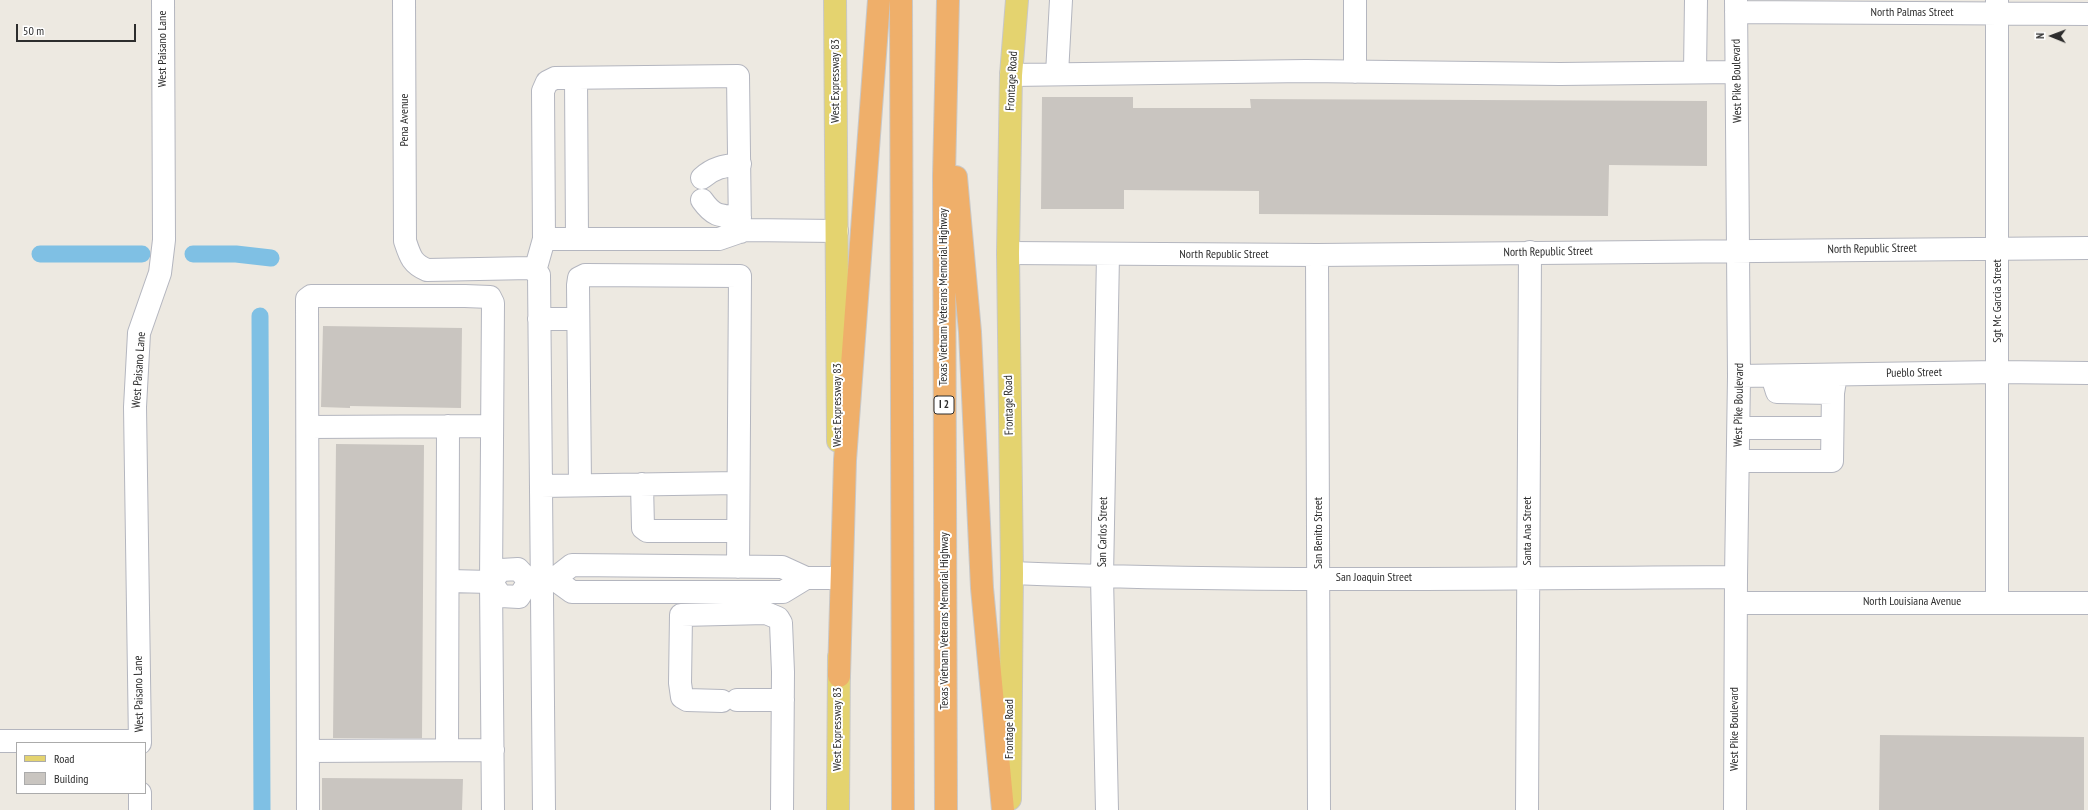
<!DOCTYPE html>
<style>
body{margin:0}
#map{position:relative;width:2088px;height:810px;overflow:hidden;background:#ede9e1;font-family:"PT Sans Narrow",sans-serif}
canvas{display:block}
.legend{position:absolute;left:16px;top:742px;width:130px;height:52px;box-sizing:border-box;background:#fff;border:1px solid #ababab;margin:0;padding:5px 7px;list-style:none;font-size:12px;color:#2d2d2d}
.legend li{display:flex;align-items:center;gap:8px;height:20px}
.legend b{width:20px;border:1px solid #ababab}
.north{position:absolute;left:2032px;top:16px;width:40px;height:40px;-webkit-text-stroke:3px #fff;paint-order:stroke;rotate:271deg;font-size:11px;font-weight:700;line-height:16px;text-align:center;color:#2d2d2d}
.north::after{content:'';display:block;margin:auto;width:14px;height:18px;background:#2d2d2d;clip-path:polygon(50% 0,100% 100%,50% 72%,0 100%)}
.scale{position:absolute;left:16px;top:24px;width:120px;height:18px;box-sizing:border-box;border:2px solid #2d2d2d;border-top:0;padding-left:5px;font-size:12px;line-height:14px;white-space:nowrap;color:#2d2d2d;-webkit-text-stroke:3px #fff;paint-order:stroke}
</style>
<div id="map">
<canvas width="2088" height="810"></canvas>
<ul class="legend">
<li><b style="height:5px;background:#e4d36f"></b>Road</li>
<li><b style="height:11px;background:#c9c5c0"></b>Building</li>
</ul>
<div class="north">N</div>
<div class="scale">50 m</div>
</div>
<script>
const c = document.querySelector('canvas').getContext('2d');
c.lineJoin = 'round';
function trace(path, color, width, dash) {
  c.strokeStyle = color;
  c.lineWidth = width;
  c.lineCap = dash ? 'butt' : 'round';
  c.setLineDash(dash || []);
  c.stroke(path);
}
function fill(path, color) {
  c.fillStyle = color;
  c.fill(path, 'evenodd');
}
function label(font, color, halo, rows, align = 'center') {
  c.font = font + ' "PT Sans Narrow",sans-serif';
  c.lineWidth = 4;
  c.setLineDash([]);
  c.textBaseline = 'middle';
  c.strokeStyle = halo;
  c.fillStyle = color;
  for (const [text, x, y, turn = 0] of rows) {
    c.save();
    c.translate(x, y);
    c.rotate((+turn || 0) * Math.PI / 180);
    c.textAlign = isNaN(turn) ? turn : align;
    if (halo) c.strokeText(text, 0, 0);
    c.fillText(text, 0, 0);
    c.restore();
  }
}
const canal = new Path2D(`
 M40,254h102
 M193,254h43l35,4
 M260,316l2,494`);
const building = new Path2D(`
 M1042,97h91v11h118l-1,-9 457,2v65l-98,-1 -1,51 -349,-2v-23l-135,-1v19h-83z
 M323,326l139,2 -1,80 -111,-2v2l-29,-1z
 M336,444l88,1 -2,293h-89z
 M1880,735l204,2v73h-205z
 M322,778l141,1 -1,31h-140z`);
const minor = new Path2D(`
 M404,0l1,241c5,15 7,23 22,29l104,-2 8,7 5,535
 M1736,12l352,2
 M1355,72v-72
 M1695,72l1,-72
 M1057,74l4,-74
 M1011,75l295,-4 254,3 176,-2
 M576,78l1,161
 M702,178c12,-11 23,-12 38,-14
 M702,200c12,17 18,16 38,17
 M544,239l-1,-148 4,-9 8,-4 183,-2 2,156
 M1008,253l309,2 771,-7
 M1317,255l2,555
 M535,271l9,-32h175l26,-9 92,1
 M539,319h39
 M1739,376l259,-4 90,1
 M1772,376l5,16 56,1
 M308,427l184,-1
 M1739,428h93
 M1738,461h94l1,-68 3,-18
 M642,484l1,44 4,3h91
 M580,485l-2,-200 1,-7 6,-3 155,1 -2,291
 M541,486l197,-3
 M1012,573c241,10 482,5 724,4
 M554,579l18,13h211l23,-14
 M449,581l42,1
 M491,582l10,14 18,1 10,-16 25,-2 18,-14 210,2 24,11h32
 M491,582l10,-12 17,-1 11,12
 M1997,602v-602
 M1736,603h352
 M737,700h46
 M722,701l-35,-1 -5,-3 -2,-14 1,-68 85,-2 12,5 3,5 2,49 -1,138
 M0,741h140
 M140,743l-5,-336 4,-74 21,-60 4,-33 -1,-240
 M447,750l1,-324
 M308,751l185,-1
 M140,810v-17
 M308,810l-1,-511 4,-3h154l25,1 3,6 -2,279 2,228
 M1107,810l-5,-233 6,-322
 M1527,810l3,-558
 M1735,810l1,-233 3,-201 -3,-376`);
const major = new Path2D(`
 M835,0l3,441
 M1010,799l2,-226 -4,-320 3,-178 6,-75
 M838,810l1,-153`);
const highway = new Path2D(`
 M901,0l2,810
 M956,177l14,155 12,256 21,222
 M839,676l6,-216 34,-460
 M946,810l-2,-634 4,-176`);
const shields = [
 [944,405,20]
];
const shieldNames = [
 ["I 2",944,405]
];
const streetNames = [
 ["North Palmas Street",1912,13],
 ["West Paisano Lane",163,49,-90],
 ["West Expressway 83",836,81,-90],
 ["Frontage Road",1012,81,-87],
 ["West Pike Boulevard",1737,81,-91],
 ["Pena Avenue",405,120,-90],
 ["North Republic Street",1872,249,-1],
 ["North Republic Street",1548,252,-1],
 ["North Republic Street",1224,255],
 ["Texas Vietnam Veterans Memorial Highway",944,297,-90],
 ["Sgt Mc Garcia Street",1998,301,-90],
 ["West Paisano Lane",139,370,-86],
 ["Pueblo Street",1914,373,-1],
 ["West Expressway 83",838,405,-90],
 ["Frontage Road",1009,405,-91],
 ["West Pike Boulevard",1739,405,-89],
 ["Santa Ana Street",1528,531,-90],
 ["San Carlos Street",1103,532,-89],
 ["San Benito Street",1319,533,-90],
 ["San Joaquin Street",1374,578],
 ["North Louisiana Avenue",1912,602],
 ["Texas Vietnam Veterans Memorial Highway",945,621,-90],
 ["West Paisano Lane",139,694,-91],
 ["West Expressway 83",838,729,-90],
 ["Frontage Road",1010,729,-90],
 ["West Pike Boulevard",1735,729,-90]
];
trace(canal, '#7fc0e4', 17);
fill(building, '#c9c5c0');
trace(minor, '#b4b6bf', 24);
trace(major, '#c8c8c8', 24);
trace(highway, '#c8c8c8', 24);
trace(minor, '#fff', 22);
trace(major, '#e4d36f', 22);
trace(highway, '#efaf6a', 22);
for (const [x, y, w] of shields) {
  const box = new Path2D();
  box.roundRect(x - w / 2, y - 9, w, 18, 3);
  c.fillStyle = '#fff';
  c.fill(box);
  trace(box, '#2d2d2d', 1);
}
label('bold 11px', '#2d2d2d', null, shieldNames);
label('12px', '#2d2d2d', '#fff', streetNames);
</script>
